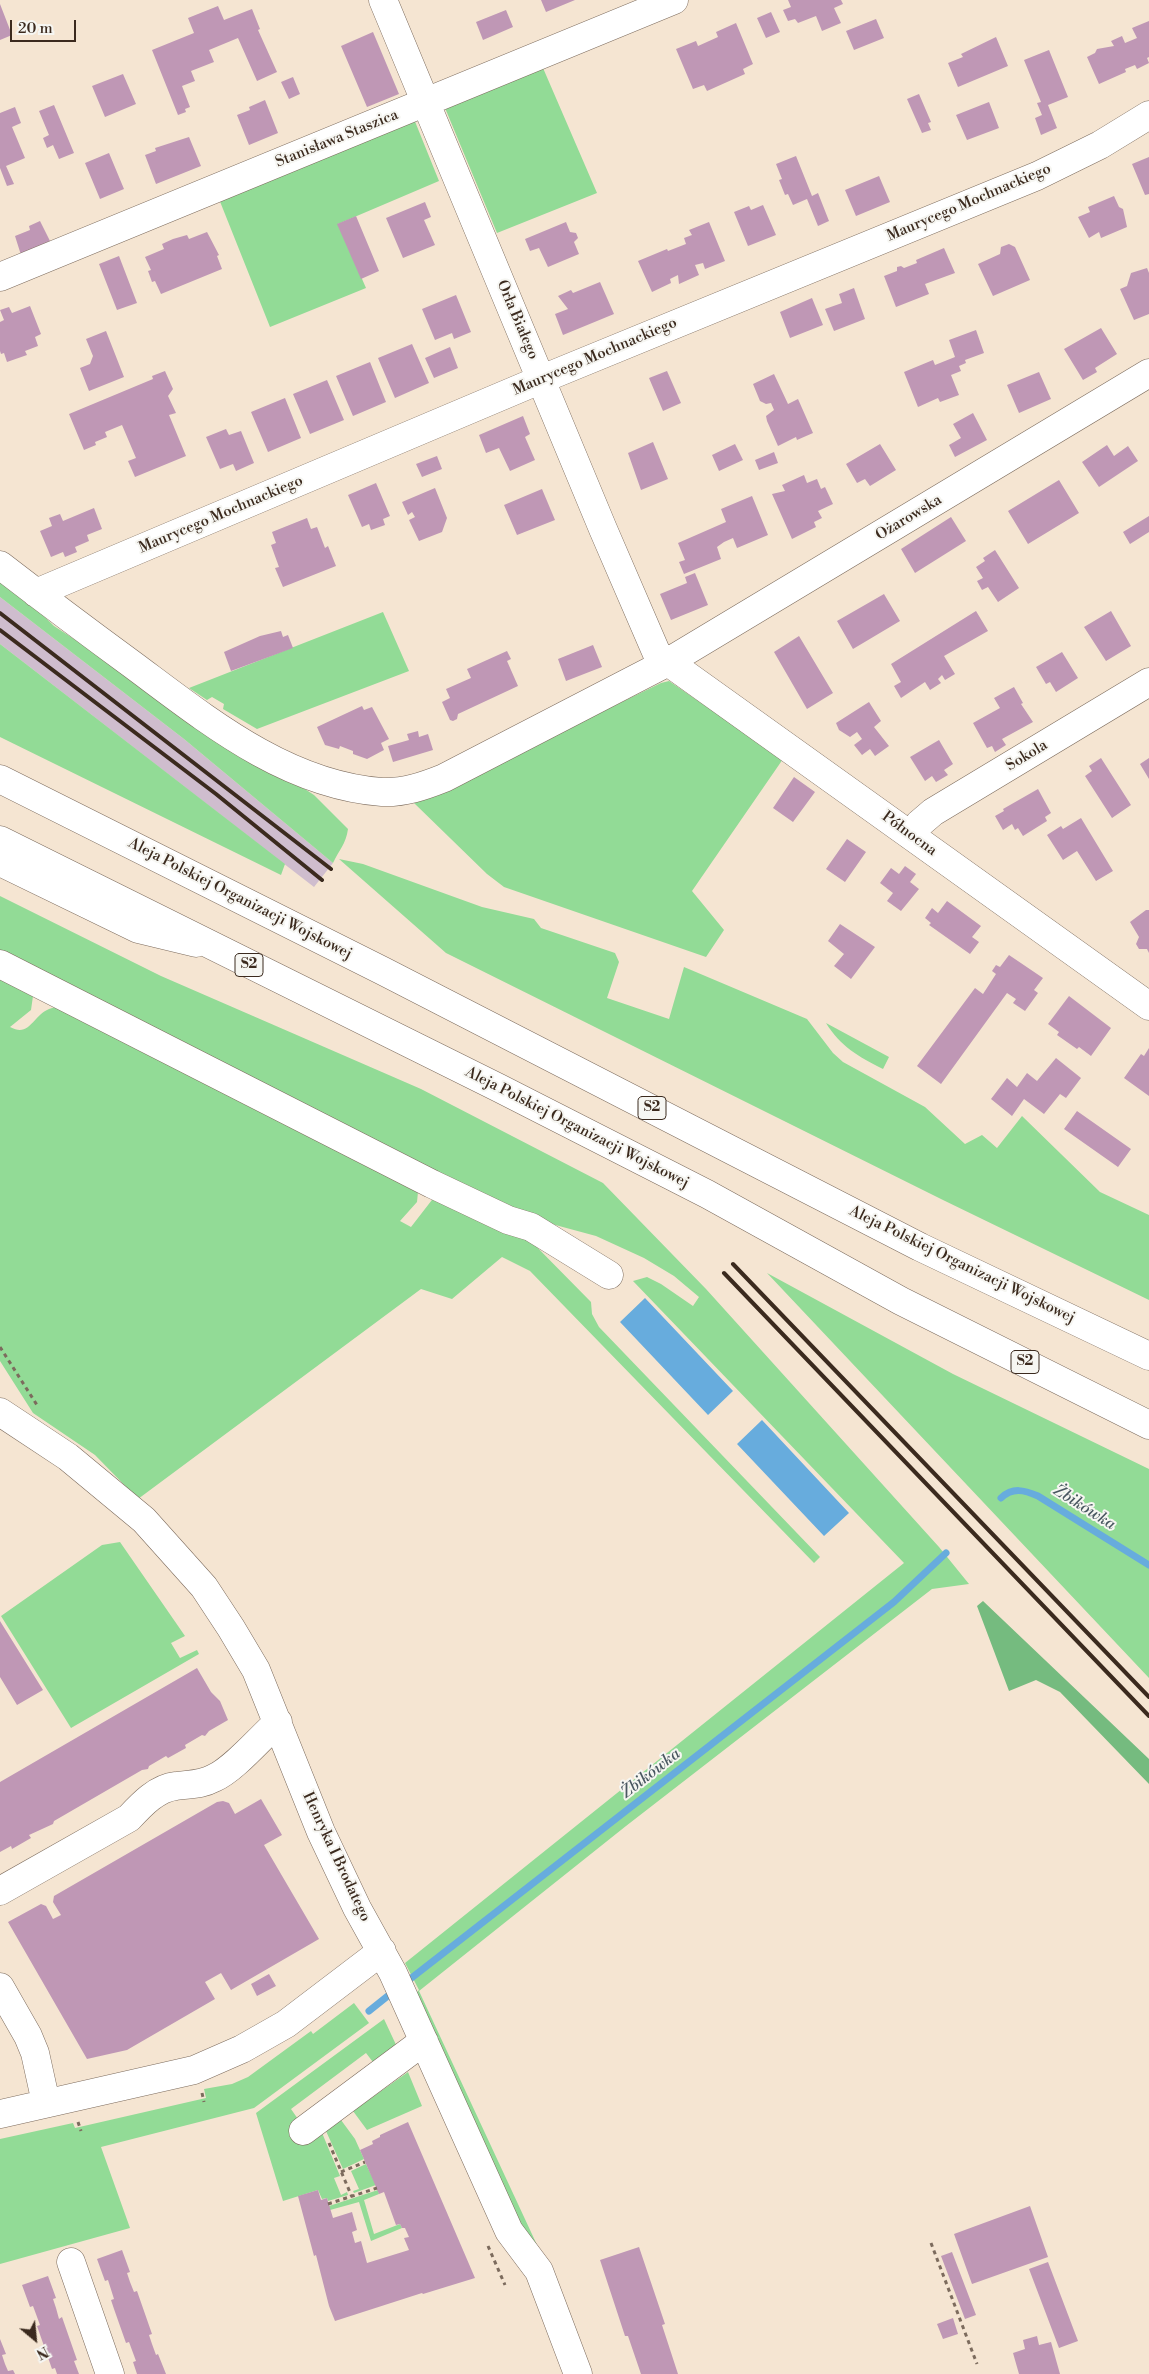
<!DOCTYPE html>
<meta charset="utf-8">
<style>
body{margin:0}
#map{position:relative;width:1149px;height:2374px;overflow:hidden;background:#f5e5d2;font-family:"Libre Bodoni",serif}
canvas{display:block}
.north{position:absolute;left:10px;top:2314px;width:50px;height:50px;-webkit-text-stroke:4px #f6f6f2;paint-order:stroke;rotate:152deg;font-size:14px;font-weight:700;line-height:20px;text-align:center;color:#3b2a1e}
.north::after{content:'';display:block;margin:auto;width:18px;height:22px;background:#3b2a1e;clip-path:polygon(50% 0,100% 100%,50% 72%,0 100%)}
.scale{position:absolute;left:10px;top:20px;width:66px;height:22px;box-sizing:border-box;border:2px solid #3b2a1e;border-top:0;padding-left:6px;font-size:15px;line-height:18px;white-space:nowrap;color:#3b2a1e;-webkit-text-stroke:4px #f6f6f2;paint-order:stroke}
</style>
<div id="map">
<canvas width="1149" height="2374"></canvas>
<div class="north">N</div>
<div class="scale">20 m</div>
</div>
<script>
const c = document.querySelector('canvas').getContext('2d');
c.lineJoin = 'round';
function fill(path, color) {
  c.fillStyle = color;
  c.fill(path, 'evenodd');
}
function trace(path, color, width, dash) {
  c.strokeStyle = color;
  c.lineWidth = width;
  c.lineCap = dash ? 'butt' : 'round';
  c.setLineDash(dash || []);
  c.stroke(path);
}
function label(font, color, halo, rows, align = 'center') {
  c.font = font + ' "Libre Bodoni",serif';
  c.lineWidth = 4;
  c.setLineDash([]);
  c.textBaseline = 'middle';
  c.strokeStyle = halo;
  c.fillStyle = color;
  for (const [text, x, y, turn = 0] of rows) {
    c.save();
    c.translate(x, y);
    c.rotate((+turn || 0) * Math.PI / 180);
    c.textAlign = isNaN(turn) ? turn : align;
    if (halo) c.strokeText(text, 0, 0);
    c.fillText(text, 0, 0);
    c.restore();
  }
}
const industrial = new Path2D(`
 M0,597l184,142 149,124 -19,24 -314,-243z`);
const green = new Path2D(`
 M543,68l54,125 -100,40 -52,-125z
 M414,119l25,62 -101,43 28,64 -96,39 -51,-128z
 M0,579l22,16 32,31 260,169 34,34c-2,15 -9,21 -15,34l-149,-124 -184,-142z
 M383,612l26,59 -152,58 -34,-20 1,-5 -12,-7 -5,3 -18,-12z
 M0,644l285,220 -4,11 -281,-138z
 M669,681l114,78 -91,132 32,39 -18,27 -202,-70 -17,-13 -73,-71 247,-120z
 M339,859l24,5 119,43 52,12 7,9 74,25 4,9 -12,36 62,21 15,-52 123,52 26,34 10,9 82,45 40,37 17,-9 15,13 25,-32 78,76 49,23v85l-206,-100 -497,-247z
 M0,896l161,80 260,113 182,94 103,106 233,258 30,37 -37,5 -306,237 -207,165 125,269 -25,-35 -104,-231 4,-4 -14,-27 499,-400 -271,-282 14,-4 14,7 32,22 6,-9 -25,-21 -30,-18 -48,-22 -96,-26 -500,-257z
 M0,974l33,22 -2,14 -21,17c20,11 22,-11 39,-18 5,-2 11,-2 16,-3l353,186 -1,10 -17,19 11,6 24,-31 89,38 67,68 1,12 7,13 221,230 -6,6 -284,-292 -28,-14 -50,42 -31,-10 -283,210 -43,-44 -62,-42 -33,-52z
 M826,1023l63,34 -6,12c-24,-12 -43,-23 -57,-46z
 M767,1273l186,101 196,95v209z
 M120,1542l65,94 -14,7 9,15 17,-8 2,4 -128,74 -70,-112 101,-71z
 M354,2003l15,20 -115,85 -153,39 29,81 -130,36v-125l73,-16 2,5 131,-30 -2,-9 28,-5 16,-7 63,-46 2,3z
 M384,2019l14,30 -22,17 -10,-13 -75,56 9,13 20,6 20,48 -6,2 7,17 6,-3 1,3 -20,6 -1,-3 -5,1 -4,-9 -35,11 -27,-88z
 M408,2072l14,34 -55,24 -14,-19z
 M341,2120l14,19 9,20 -21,10 -17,-38z
 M366,2164l10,21 -22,8 -1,-2 6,-2 -8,-18z
 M378,2190l1,4 -15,6 10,34 26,-10 2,4 -31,13 -12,-39 -29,8 -1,-4z`);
const forest = new Path2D(`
 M983,1601l166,158v25l-89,-92 -24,-12 -27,11 -32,-85z`);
const water = new Path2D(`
 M645,1298l88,93 -25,24 -88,-93z
 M762,1420l87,93 -25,23 -87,-92z`);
const stream = new Path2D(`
 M1001,1498c12,-11 23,-8 37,-2l111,69
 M405,1983l489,-381 52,-49
 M369,2011l25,-20`);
const building = new Path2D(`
 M541,0h34l-29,12z
 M788,0h53l2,4 -9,4 7,15 -19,8 -6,-15 -18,7 -3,-4 -7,2 -5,-11 8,-3z
 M0,4l12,31 -12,5z
 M218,6l6,14 28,-11 8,20 -2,1 19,42 -20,9 -19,-43 -29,12 5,12 -23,9 4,10 -13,5 8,21 -5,2 1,3 -8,3 -26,-65 42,-17 -6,-15z
 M506,10l7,17 -30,13 -7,-18z
 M771,12l9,20 -14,6 -9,-20z
 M876,19l8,19 -30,12 -8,-19z
 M1149,21v36l-2,1 2,5 -12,6 -2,-4 -10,4 1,3 -27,12 -12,-27 8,-4 2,-4 17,-3 -3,-5 11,-5 3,7 12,-5 -5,-10z
 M736,23l17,41 -10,5 2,5 -38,17 -3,-6 -11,4 -17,-40 20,-8 2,5 20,-9 -2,-5z
 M373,32l26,62 -32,13 -26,-61z
 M996,37l12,29 -50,21 -10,-24 15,-6 -2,-3z
 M1049,50l19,47 -20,8 9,23 -16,7 -6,-17 7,-3 -5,-12 4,-1 -17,-42z
 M123,74l13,30 -31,13 -13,-31z
 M293,77l7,17 -11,5 -8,-17z
 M919,94l12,28 -3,1 3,7 -9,3 -15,-34z
 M265,100l13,33 -29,12 -12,-30 13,-5 -1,-3z
 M989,102l10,26 -32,12 -11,-25z
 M54,105l20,48 -15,6 -6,-14 -6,3 -4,-10 6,-3 -10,-24z
 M15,107l6,16 -9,4 13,31 -19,8 8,18 -7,2 -7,-18v-55z
 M189,137l12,29 -45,18 -11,-29 11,-4 -1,-3z
 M109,153l15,36 -24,10 -15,-36z
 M796,156l16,40 6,-3 11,28 -11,5 -11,-27 -14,6 -5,-11 -3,1 -6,-15 3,-1 -6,-15z
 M1149,157v37l-4,1 -13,-31z
 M879,176l11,26 -34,14 -11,-26z
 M1114,196l5,11 4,2 4,18 -26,11 -2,-6 -10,6 -11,-21 12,-5 -2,-5z
 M425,202l6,15 -7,3 11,25 -32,13 -17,-40z
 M763,205l13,30 -28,11 -14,-34 15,-6 2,4z
 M356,216l23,55 -18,8 -24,-55z
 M40,221l10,20 -29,14 -6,-19 15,-6 -1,-4z
 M566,222l4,10 6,1 2,5 -4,4 5,12 -31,13 -9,-19 -9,3 -5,-12z
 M709,222l16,39 -20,8 -2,-6 -8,2 4,10 -20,9 -1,-9 -8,4 1,4 -19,9 -14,-31 29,-12 1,2 18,-7 -2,-6 8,-3 -3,-5z
 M207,232l12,23 -2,1 5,13 -61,25 -6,-13 -3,1 -4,-11 3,-1 -6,-13 19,-8 -2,-5 11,-5 14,-4 2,4z
 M1009,244l6,3 15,33 -37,16 -15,-32 22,-10 1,-7z
 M944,248l11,25 -30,11 4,10 -33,13 -12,-31 13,-5v-4l4,-1 3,2 13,-5 -1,-3z
 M119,256l18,47 -20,7 -18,-46z
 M1147,268l2,5v41l-15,6 -14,-31 7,-3 4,-13z
 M600,282l14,32 -51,21 -8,-21 13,-5 -10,-13 13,-6 2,3z
 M854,288l11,31 -31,12 -9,-22 17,-6 -3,-9z
 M456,295l15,37 -17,7 -2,-6 -17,7 -13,-31z
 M812,298l11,27 -33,13 -10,-26z
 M30,306l11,28 -6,3 3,9 -13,5 2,4 -20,7 -3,-9 -3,1 -1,-3v-29l4,-2 -4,-10 9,-3 3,6z
 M1101,328l16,26 -22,14 2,4 -14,8 -19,-31z
 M976,330l8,23 -19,7 1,3 -7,3 2,5 -10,4 8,20 -19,7 -2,-4 -20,9 -14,-35 29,-12 2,5 20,-8 -6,-17z
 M106,331l18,46 -35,14 -9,-23 10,-4 3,-8 -7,-17z
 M412,344l17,39 -34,15 -17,-40z
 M450,347l8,21 -24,10 -9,-20z
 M370,362l16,40 -33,14 -17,-40z
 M165,371l8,18 -5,7 8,17 -7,2 17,41 -51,21 -7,-16 8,-3 -14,-33 -17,7 2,5 -12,5 1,3 -12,5 -15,-36 84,-35 -1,-3z
 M667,371l14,32 -18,8 -14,-33z
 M1039,372l12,27 -32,14 -12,-28z
 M774,374l14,30 10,-5 15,34 -16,7 -1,-3 -18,9 -11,-25 -1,-5 8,-6 -3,-7 -5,1 -6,-3 -7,-17z
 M327,380l17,40 -34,14 -17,-40z
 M285,398l16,40 -33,14 -17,-40z
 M973,413l14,27 -32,17 -6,-12 12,-7 -8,-14z
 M523,416l7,18 -5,3 10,23 -25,11 -11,-23 -13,5 -7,-18z
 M226,429l3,6 12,-4 13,32 -18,8 -3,-7 -13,5 -14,-32z
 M653,442l15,37 -27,11 -13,-37z
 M735,444l8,16 -24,11 -7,-16z
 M880,444l16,26 -26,16 -5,-7 -8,4 -11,-19z
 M1107,445l7,11 14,-10 10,15 -39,26 -17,-25z
 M774,452l4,11 -19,7 -4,-10z
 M437,456l5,13 -20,8 -6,-13z
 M804,475l3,8 10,-4 4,10 4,-2 8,17 -15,7 4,7 -8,4 2,5 -24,12 -20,-45 13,-3 -3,-6z
 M1059,480l20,33 -51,31 -20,-33z
 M376,483l14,33 -7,3 2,6 -14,5 -2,-6 -7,3 -14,-32z
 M435,488l12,30 -5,14 -23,9 -10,-21 6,-3 -3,-5 -4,3 -6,-13z
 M542,489l13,31 -38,15 -13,-30z
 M752,496l16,39 -31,13 -4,-10 -9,4 -7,5 4,12 -37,15 -5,-12 6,-2 -7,-17 48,-21 -5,-13z
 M94,508l8,21 -15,6 2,6 -14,6 2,5 -12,5 -2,-5 -12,5 -11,-26 12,-5 -3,-8 11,-4 3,7z
 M1149,516v16l-19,12 -7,-12z
 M951,517l15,24 -51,32 -14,-24z
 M307,518l4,11 6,-2 8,21 3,-2 8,20 -53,21 -8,-19 4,-1 -8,-22 5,-2 -4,-11z
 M995,550l24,38 -21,14 -10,-15 -6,3 -5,-9 6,-3 -7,-11 9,-6 -2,-3z
 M695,573l13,32 -37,15 -11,-26 27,-11 -2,-6z
 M884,594l16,27 -47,28 -16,-28z
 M976,611l12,20 -44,25 11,18 -10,6 -3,-5 -4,4 3,4 -11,7 -5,-8 -24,16 -7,-12 7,-4 -10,-18z
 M1111,611l20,35 -25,15 -22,-34z
 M281,631l2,6 5,-2 5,13 -62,23 -7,-19 36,-16z
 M799,636l34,57 -26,16 -33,-57z
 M593,645l9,22 -36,14 -8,-22z
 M507,651l4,8 -4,2 11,25 -60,28 -1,5 -4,2 -3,-1 -8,-18 8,-4 -4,-9 25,-11 -4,-9z
 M1062,652l16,26 -22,14 -6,-10 -4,2 -10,-17z
 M1014,687l9,16 -2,1 12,18 -31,17 4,6 -11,7 -3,-6 -5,2 -14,-25 27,-15 -6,-10z
 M869,702l12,19 -7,6 15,19 -14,10 -5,-7 -8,6 -8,-10 8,-6 -5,-7 -7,5 -11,-7 -3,-7z
 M362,706l2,4 8,-3 17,32 -8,4 3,7 -17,9 -14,-5v-3l-13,-5 -1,3 -14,-4 -8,-18z
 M418,731l1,6 9,-3 5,16 -40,12 -5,-16 21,-6 -2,-6z
 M939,740l14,24 -9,6 4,5 -12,7 -4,-6 -7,5 -15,-24z
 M1101,758l30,47 -19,13 -27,-42 7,-5 -3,-5z
 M1149,758v21l-9,-15z
 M794,777l21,15 -22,30 -20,-14z
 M1038,789l13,24 -6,4 2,4 -24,15 -5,-8 -3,2 -3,-6 -9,6 -8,-14 9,-5 -1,-2z
 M1081,818l32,53 -17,10 -19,-30 -14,9 -16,-25 14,-9 2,3z
 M847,839l19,13 -21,30 -19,-13z
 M905,866l11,8 -6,8 9,7 -18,22 -14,-10 6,-8 -13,-10 11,-15 8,6z
 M947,901l34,25 -9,11 7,5 -9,12 -41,-29 2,-2 -6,-5 7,-10 6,5z
 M1146,910h3v43l-2,-4h-8l-3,-5 3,-7 -9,-15z
 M840,924l35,23 -24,32 -17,-13 10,-12 -16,-13z
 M1009,955l34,23 -9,12 4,3 -13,18 -12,-8 3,-4 -9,-6 -66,91 -24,-18 58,-78 8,6 13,-20 -4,-3 4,-6 4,2z
 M1069,996l42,32 -20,28 -12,-9 -2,2 -20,-14 2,-3 -11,-8z
 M1149,1048v48l-25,-18 17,-24 3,2z
 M1056,1058l25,20 -15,20 -6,-4 -16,20 -20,-15 -12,17 -21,-17 16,-21 10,9 10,-14 10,8z
 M1077,1111l54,38 -13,18 -54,-38z
 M0,1621l43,69 -26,15 -17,-28z
 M197,1668l14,24 9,9 8,19 -19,11 -4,5 -3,-1 -17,10 1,3 -18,10 -2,-2 -17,10 -1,3 -6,1 -88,51 -1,3 -24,11 2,3 -19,11 -1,-3 -11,6v-70z
 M261,1799l21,36 -18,10 55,94 -88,51 -10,-17 -16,9 10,17 -88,51 -40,9 -79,-137 33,-18 5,2 7,13 8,-4 -8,-13 1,-6 163,-94 6,-1 6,2 6,11z
 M269,1974l7,12 -19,10 -6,-12z
 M408,2122l67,156 -52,16 -1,-1 -87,28 -6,-15 -13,-51 -2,1 -16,-60 20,-6 3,10 6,-2 6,20 19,-6 5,18 -5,2 3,11 6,-2 6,22 42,-13 -5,-12 5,-1 -4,-9h-3l-2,-4 -4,1 -12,-33 -5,2 -19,-44 13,-6 -1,-3 8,-4v-2z
 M1030,2206l18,51 -76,27 -18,-50z
 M639,2247l26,77 -3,1 16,49h-37l-13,-38h-3l-24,-73 -1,-3z
 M122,2250l8,22 -3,1 3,9 4,10 3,-1 15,43 -3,1 3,9 4,11 2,-1 8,20h-29l-4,-12 3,-1 -7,-19 -3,1 -12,-34 -3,-9 3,-1 -6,-19 -3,1 -8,-22z
 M952,2252l24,63 -11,4 -24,-63z
 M1048,2262l30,79 -19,7 -30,-79z
 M48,2276l8,22 -3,1 3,9 3,11 3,-2 15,43 -3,1 5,13h-22l-2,-6 -3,1 -15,-43 3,-1 -7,-19 -3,1 -8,-22z
 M953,2318l5,16 -15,5 -6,-15z
 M1037,2336l2,9 12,-3 9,32h-41l-6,-21 12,-4 -2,-9z
 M0,2339l6,15 -4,1 3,9 3,7 5,-1 2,4h-15z`);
const path = new Path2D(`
 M0,1347l37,58
 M202,2093l2,9
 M78,2122l3,9
 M329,2143l23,54
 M341,2172l24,-10
 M328,2204l49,-16
 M931,2243l46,121
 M488,2246l17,39`);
const minor = new Path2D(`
 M383,0l220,529 54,125 492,352
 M0,277l674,-277
 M0,565c44,34 88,67 133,100 74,55 153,120 249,127 22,1 42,-6 62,-14l224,-116 481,-289
 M36,593l506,-214 495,-203 63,-31 49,-30
 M910,835l9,-11 14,-12 216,-130
 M0,862l138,67 58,14
 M0,964l432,220 76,36 23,7 78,48
 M0,1412l68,45 76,63 60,67 27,41 25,42 65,162 36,76 36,65 116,258 30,40 39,103
 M0,1891l129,-73c13,-14 28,-30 47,-32 14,-2 25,-1 38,-8 20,-9 46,-40 64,-56
 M0,1987l28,49 7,17 11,50
 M0,2114l194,-44 48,-21 44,-25 96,-73
 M303,2131l121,-90
 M71,2262l39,112`);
const highway = new Path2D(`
 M0,779l383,192 537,276 229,109
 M0,840l499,248 208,106 194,107 248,124`);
const rail = new Path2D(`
 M0,613l331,256
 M0,630l216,164 106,86
 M733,1264l416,433
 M724,1273l425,443`);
const shields = [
 [249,965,28],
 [652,1108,28],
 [1025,1362,28]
];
const shieldNames = [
 ["S2",249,965],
 ["S2",652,1108],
 ["S2",1025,1362]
];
const streetNames = [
 ["Stanisława Staszica",337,139,-22],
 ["Maurycego Mochnackiego",969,203,-23],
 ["Orła Białego",517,320,67],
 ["Maurycego Mochnackiego",595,357,-23],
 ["Maurycego Mochnackiego",221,515,-23],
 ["Ożarowska",909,518,-31],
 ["Sokola",1027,756,-31],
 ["Północna",909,834,36],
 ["Aleja Polskiej Organizacji Wojskowej",240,899,27],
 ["Aleja Polskiej Organizacji Wojskowej",577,1128,27],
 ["Aleja Polskiej Organizacji Wojskowej",962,1265,26],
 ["Henryka I Brodatego",336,1857,65]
];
const waterNames = [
 ["Żbikówka",1084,1508,32],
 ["Żbikówka",651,1774,-38]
];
fill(industrial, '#cfbdce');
fill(green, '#92db96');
fill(forest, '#75bb7f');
fill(water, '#67acdd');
trace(stream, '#67acdd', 7);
fill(building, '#bf97b5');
trace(minor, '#7c6b5d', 29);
trace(highway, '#7c6b5d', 29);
trace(path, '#7c6b5d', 3, [4, 4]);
trace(minor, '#fff', 28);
trace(highway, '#fff', 28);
trace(rail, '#3b2a1e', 4);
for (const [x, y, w] of shields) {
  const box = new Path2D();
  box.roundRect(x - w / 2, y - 11.5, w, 23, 4);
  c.fillStyle = '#f6f6f2';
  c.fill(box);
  trace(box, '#3b2a1e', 1);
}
label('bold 14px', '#3b2a1e', null, shieldNames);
label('15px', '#3b2a1e', '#f6f6f2', streetNames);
label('italic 16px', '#4a5861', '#f6f6f2', waterNames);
</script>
